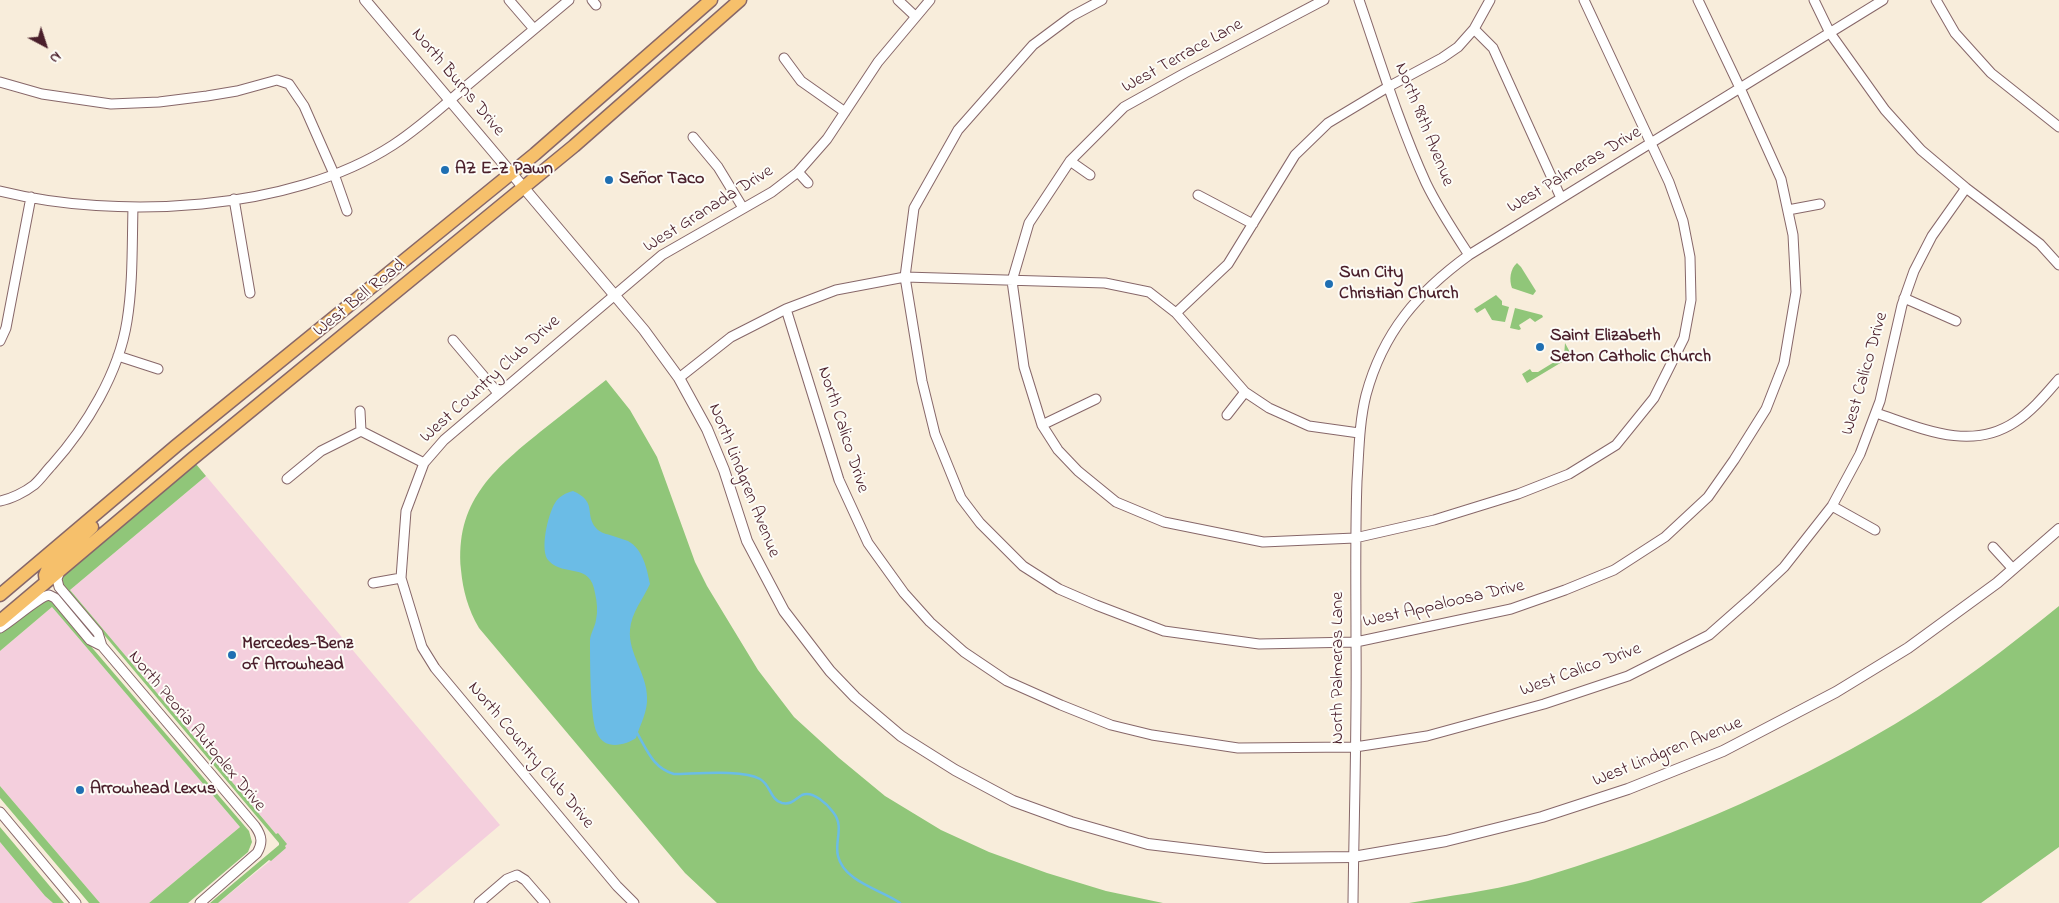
<!DOCTYPE html>
<meta charset="utf-8">
<style>
body{margin:0}
#map{position:relative;width:2059px;height:903px;overflow:hidden;background:#f8eddb;font-family:"Indie Flower",sans-serif}
canvas{display:block}
.north{position:absolute;left:20px;top:20px;width:50px;height:50px;-webkit-text-stroke:4px #fdfcf7;paint-order:stroke;rotate:140deg;font-size:14px;font-weight:700;line-height:20px;text-align:center;color:#4a1f2b}
.north::after{content:'';display:block;margin:auto;width:18px;height:22px;background:#4a1f2b;clip-path:polygon(50% 0,100% 100%,50% 72%,0 100%)}
</style>
<div id="map">
<canvas width="2059" height="903"></canvas>
<div class="north">N</div>
</div>
<script>
const c = document.querySelector('canvas').getContext('2d');
c.lineJoin = 'round';
function fill(path, color) {
  c.fillStyle = color;
  c.fill(path, 'evenodd');
}
function trace(path, color, width, dash) {
  c.strokeStyle = color;
  c.lineWidth = width;
  c.lineCap = dash ? 'butt' : 'round';
  c.setLineDash(dash || []);
  c.stroke(path);
}
function label(font, color, halo, rows, align = 'center') {
  c.font = font + ' "Indie Flower",sans-serif';
  c.lineWidth = 4;
  c.setLineDash([]);
  c.textBaseline = 'middle';
  c.strokeStyle = halo;
  c.fillStyle = color;
  for (const [text, x, y, turn = 0] of rows) {
    c.save();
    c.translate(x, y);
    c.rotate((+turn || 0) * Math.PI / 180);
    c.textAlign = isNaN(turn) ? turn : align;
    if (halo) c.strokeText(text, 0, 0);
    c.fillText(text, 0, 0);
    c.restore();
  }
}
const built = new Path2D(`
 M206,476l294,349 -92,78h-190l68,-55 -8,-15 -2,1 -206,-244z
 M52,607l188,220 -91,76h-49l-100,-117v-135z
 M0,842l45,54 8,7h-53z`);
const green = new Path2D(`
 M1517,263l4,4 15,24 -3,4 -21,-7c-3,-8 -2,-19 5,-25z
 M1496,295l6,6v4l7,2 -4,15 -13,-2 -7,-12 -8,5 -3,-4z
 M1515,308l27,7 1,2 -8,5 -5,-4 -11,7 2,4 -2,1 -9,-2z
 M1565,343l7,13 -45,27 -5,-9 8,-5 2,3h6l26,-16z
 M606,380l24,30 27,47 38,105 12,24 51,84 36,47 45,41 46,38 56,34 48,22 58,21 59,18 57,12h-446l-32,-30 -206,-245c-11,-19 -16,-37 -18,-58 -6,-68 31,-99 79,-138 22,-17 44,-35 66,-52z
 M196,464l10,12 -136,114 206,244 2,-1 9,11 -2,2 1,2 -15,13 -2,-1 -51,43h-8l69,-58v-2l-216,-257 -1,-9z
 M44,599h6l3,3 196,229 3,11 -4,10 -60,51h-39l91,-76 -188,-220 -52,44v-20l20,-11z
 M2059,606v241l-78,56h-572c39,-7 80,-12 119,-22 128,-37 253,-89 367,-157 59,-35 113,-77 164,-118z
 M0,786l100,117h-11l-89,-105z
 M0,827l64,76h-11l-8,-7 -45,-54z`);
const water = new Path2D(`
 M573,491c25,11 11,23 23,37 4,5 11,6 17,8 5,2 10,3 15,5 15,8 19,28 22,43 -7,15 -19,29 -20,46 -2,23 17,44 17,67 1,14 -7,28 -11,41 -12,8 -32,12 -39,-5 -7,-13 -7,-74 -7,-92 0,-7 5,-14 6,-21 2,-9 1,-18 -1,-27 -4,-31 -31,-16 -46,-32 -10,-9 -1,-47 6,-58 4,-7 11,-10 18,-12z`);
const stream = new Path2D(`
 M637,733c10,17 16,35 37,41 20,0 69,-5 86,5 11,6 10,21 22,24 10,2 13,-4 20,-8 11,-5 26,10 31,17 12,15 1,29 5,44 6,26 44,34 62,47`);
const minor = new Path2D(`
 M509,0l25,29
 M592,0l4,5
 M898,0l17,16
 M1102,0l-30,16 -39,29 -75,85 -44,78 -9,69 17,104 13,53 26,64 19,25 43,43 36,23 37,16 68,26 95,13 97,-2 155,-33 54,-19 49,-20 51,-33 43,-40 26,-37 32,-51 18,-46 12,-71 -3,-57 -12,-56 -41,-91 -42,-88
 M1324,0l-139,73 -61,34 -54,54 -41,62 -17,58 12,86 18,58 16,25 20,21 38,31 48,20 99,20 92,-4 79,-18 84,-26 51,-20 47,-29 38,-47 30,-60 7,-38 -1,-43 -7,-36 -14,-39 -85,-182
 M1359,0c21,61 40,124 67,183 12,25 28,49 43,72
 M1814,0l16,33 55,77 36,40 45,38 74,56 19,21
 M1936,0l19,33 36,40 68,54
 M1474,29l19,19 68,150
 M784,58l17,23 44,31
 M0,82l42,12 69,10 48,-2 48,-6 30,-5 40,-11 12,4 15,22 30,68 13,37
 M693,137l25,30 25,41
 M1070,161l20,14
 M798,172l10,11
 M0,191c117,29 290,21 393,-46 26,-17 48,-37 71,-57 35,-29 70,-59 105,-88
 M1198,195l55,29
 M234,199l16,94
 M1788,210l32,-6
 M1904,298l52,23
 M786,309l53,171 29,63 36,50 26,29 34,30 43,29 54,24 50,20 41,10 86,13 117,-1 72,-11 117,-32 84,-28 81,-41 42,-37 33,-31 48,-61 28,-52 20,-53 22,-96 12,-34 18,-35 34,-48
 M1176,313l52,-49 67,-109 33,-32 60,-36 54,-29 16,-11 16,-18 16,-29
 M453,340l45,53
 M0,341l6,-13 25,-131
 M118,356l40,13
 M679,378l52,-41 55,-28 50,-19 69,-13 200,6 44,9 27,21 69,79 24,16 40,18 50,7
 M360,411l1,20
 M1876,413c45,15 94,39 139,9 17,-11 31,-28 44,-43
 M1227,415l18,-23
 M1042,425l54,-26
 M287,479l34,-28 40,-20 63,32
 M0,501c11,-2 25,-9 34,-16 7,-6 12,-14 18,-20 34,-38 67,-92 75,-144 6,-37 5,-76 6,-114
 M1832,506l43,24
 M1993,547l20,22
 M60,571l-3,8 2,8 39,46 4,13 153,180c7,10 8,17 2,27l-57,50
 M373,583l28,-5
 M0,628c12,-7 40,-32 49,-33l6,3 35,42 12,6
 M0,812l76,91
 M479,903l28,-24 10,-4 8,5 20,23
 M634,903l-17,-17 -182,-218 -13,-21 -21,-69 5,-67 18,-48 20,-23 218,-185 110,-63 26,-20 29,-33 51,-77 52,-62
 M1353,903c1,-88 4,-176 3,-264 0,-53 -1,-105 1,-158 2,-29 2,-58 9,-86 17,-63 52,-103 103,-140l414,-255`);
const tertiary = new Path2D(`
 M365,0l279,330 35,48 28,51 17,41 23,71 37,70 46,60 25,26 46,39 54,34 58,31 58,21 77,22 117,14 88,-1 93,-16 96,-24 86,-28 95,-38 113,-59 72,-44 89,-65 62,-54`);
const primary = new Path2D(`
 M46,582l-1,-7 3,-7 44,-41
 M0,595l176,-149 359,-292 176,-154
 M0,621l192,-162 382,-313 166,-146`);
const markers = [
 [445,170,5,"#1f6fb2"],
 [609,180,5,"#1f6fb2"],
 [1329,284,5,"#1f6fb2"],
 [1540,347,5,"#1f6fb2"],
 [232,655,5,"#1f6fb2"],
 [80,790,5,"#1f6fb2"]
];
const streetNames = [
 ["West Terrace Lane",1183,57,-29],
 ["North Burns Drive",457,83,50],
 ["North 98th Avenue",1423,125,68],
 ["West Palmeras Drive",1575,171,-31],
 ["West Granada Drive",709,210,-32],
 ["West Bell Road",360,299,-39],
 ["West Calico Drive",1866,374,-74],
 ["West Country Club Drive",491,380,-42],
 ["North Calico Drive",842,430,72],
 ["North Lindgren Avenue",743,481,68],
 ["West Appaloosa Drive",1444,605,-13],
 ["North Palmeras Lane",1339,668,-90],
 ["West Calico Drive",1581,671,-20],
 ["North Peoria Autoplex Drive",196,732,50],
 ["West Lindgren Avenue",1668,753,-22],
 ["North Country Club Drive",530,756,50]
];
const poiNames = [
 ["AZ E-Z Pawn",455,170],
 ["Señor Taco",619,180],
 ["Sun City",1339,274],
 ["Christian Church",1339,295],
 ["Saint Elizabeth",1550,337],
 ["Seton Catholic Church",1550,358],
 ["Mercedes-Benz",242,645],
 ["of Arrowhead",242,666],
 ["Arrowhead Lexus",90,790]
];
fill(built, '#f4cfdd');
fill(green, '#90c679');
fill(water, '#6bbce6');
trace(stream, '#6bbce6', 2.5);
trace(minor, '#876769', 11);
trace(tertiary, '#876769', 12);
trace(primary, '#876769', 15);
trace(minor, '#fff', 9);
trace(tertiary, '#fff', 10);
trace(primary, '#f6c06b', 12);
for (const [x, y, r, color] of markers) {
  const dot = new Path2D();
  dot.arc(x, y, r, 0, 2 * Math.PI);
  c.fillStyle = color;
  c.fill(dot);
  trace(dot, '#fdfcf7', 2);
}
label('18px', '#4a1f2b', '#fdfcf7', streetNames);
label('bold 18px', '#4a1f2b', '#fdfcf7', poiNames, 'left');
</script>
